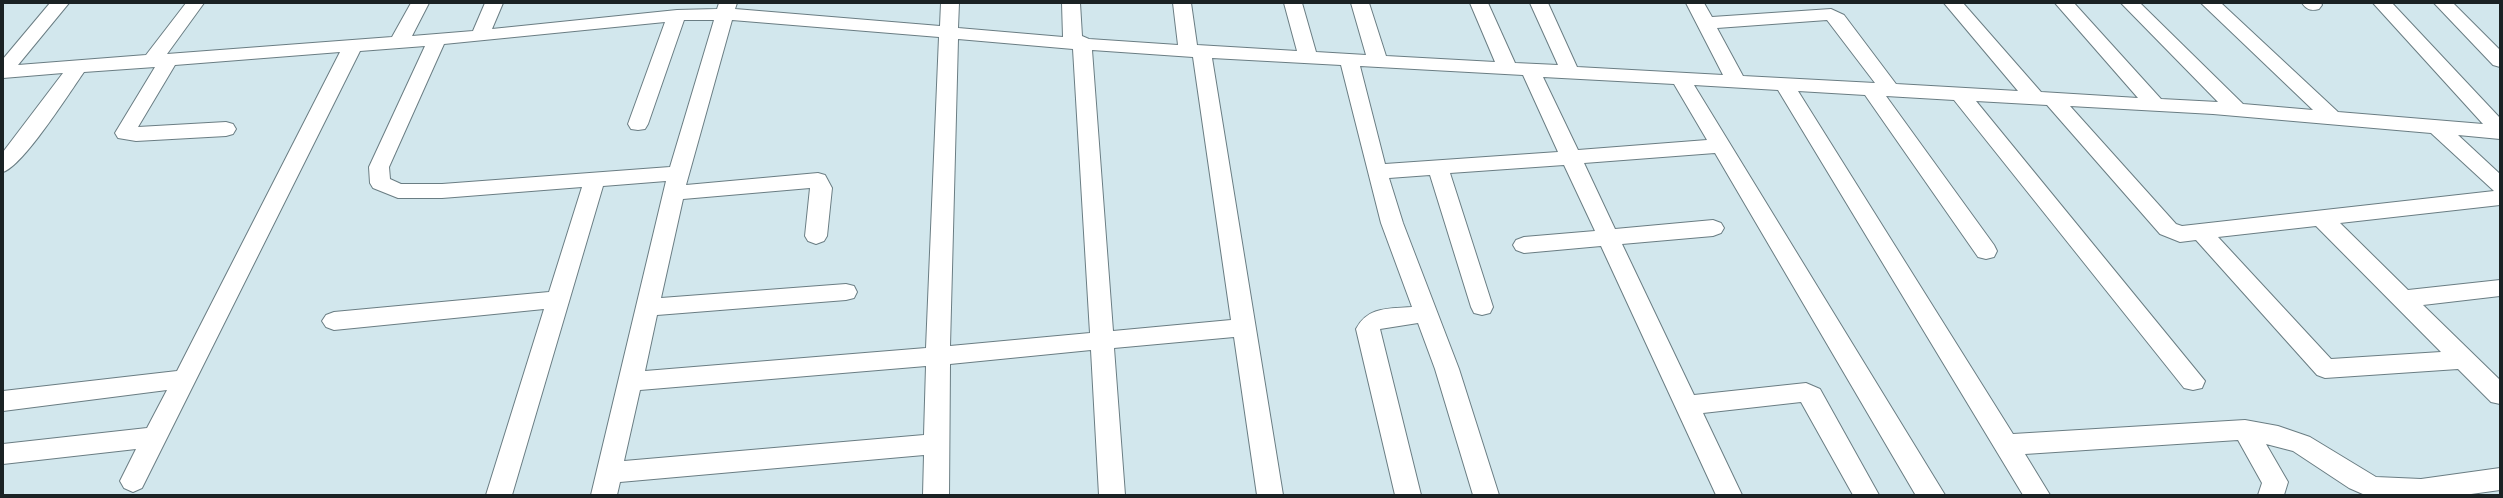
<!DOCTYPE html>
<style>
body{margin:0}
#map{position:relative;width:2503px;height:498px;overflow:hidden;background:#d2e7ed;font-family:"Work Sans",sans-serif}
canvas{display:block}
.frame{position:absolute;inset:0;border:4px solid #1a2224;pointer-events:none}
</style>
<div id="map">
<canvas width="2503" height="498"></canvas>
<div class="frame"></div>
</div>
<script>
const c = document.querySelector('canvas').getContext('2d');
c.lineJoin = 'round';
function trace(path, color, width, dash) {
  c.strokeStyle = color;
  c.lineWidth = width;
  c.lineCap = dash ? 'butt' : 'round';
  c.setLineDash(dash || []);
  c.stroke(path);
}
function fill(path, color) {
  c.fillStyle = color;
  c.fill(path, 'evenodd');
}
const minor = new Path2D(`
 M50,3h19l-51,62 128,-10 40,-52h18l-37,51 225,-17 19,-34h18l-17,33 61,-5 12,-28h18l-11,26 185,-19 40,-1 2,-6h18l-2,6 205,17 1,-23h18l-1,25 105,9 -1,-34h18l2,33 7,3 89,6 -5,-42h18l6,42 100,6 -13,-48h18l14,49 50,3 -15,-52h18l17,53 109,6 -25,-59h18l27,60 43,2 -28,-62h18l29,64 146,8 -37,-72h18l8,14 119,-8 13,6 52,69 122,7 -74,-88h19l78,89 97,6 -83,-95h19l87,96 57,3 -97,-99h19l103,101 70,6 -112,-107h20l117,109 145,12 -110,-121h19l108,115v21l-42,-4 42,39v31l-160,18 68,67 92,-10v16l-77,9 77,75v24l-9,-2 -33,-33 -133,9 -8,-3 -121,-135 -16,2 -20,-8 -113,-129 -71,-4 229,280 -3,7 -9,2 -9,-2 -230,-288 -68,-4 108,149 3,6 -3,6 -8,2 -8,-2 -113,-162 -67,-4 215,343 232,-14 33,6 32,11 66,40 45,2 79,-11v22l-36,5h-99l-16,-7 -56,-37 -27,-7 22,38 -4,13h-26l4,-12 -24,-43 -213,14 25,41h-27l-245,-405 -84,-5 251,410 -30,-1 -200,-341 -131,10 31,66 98,-9 8,3 3,5 -3,5 -8,3 -91,8 72,151 112,-12 14,6 59,106h-26l-52,-93 -98,11 39,82h-26l-115,-249 -77,7 -8,-3 -3,-5 3,-5 8,-3 71,-6 -31,-66 -114,8 43,134 -3,6 -8,2 -8,-2 -3,-6 -41,-132 -41,3 14,45 56,146 40,126h-26l-38,-126 -17,-46 -38,6 41,166h-26l-39,-166c12,-23 33,-20 56,-22l-31,-84 -40,-158 -129,-7 71,437h-26l-23,-158 -120,11 11,147h-26l-8,-145 -141,14 -1,131h-26l1,-40 -304,27 -3,13h-26l75,-314 -63,5 -91,309h-26l58,-186 -210,21 -8,-3 -4,-6 4,-6 8,-3 215,-20 33,-105 -140,11h-44l-25,-10 -3,-5 -1,-16 56,-121 -65,5 -218,437 -9,4 -9,-4 -4,-7 16,-32 -133,15v-20l144,-16 20,-38 -164,21v-20l174,-20 163,-319 -165,13 -37,62 88,-5 7,2 3,5 -3,5 -7,2 -90,5 -18,-3 -3,-5 40,-66 -71,5c-14,20 -61,94 -81,100v-20l60,-79 -60,5v-19zM684,20h30l-44,147 -228,17h-41l-11,-5 -1,-12 55,-123 221,-22 -37,102 3,5 7,1 7,-1 3,-5zM732,20l207,17 -13,311 -281,23 12,-56 189,-15 8,-2 3,-6 -3,-6 -8,-2 -185,14 22,-99 127,-11 -5,48 3,5 8,3 8,-3 3,-5 5,-48 -7,-13 -7,-2 -132,12zM1827,20l48,63 -132,-7 -26,-48zM958,39l115,10 17,284 -140,13zM1092,50l101,7 38,263 -118,11zM1360,66l163,9 35,77 -173,12zM1543,77l131,7 33,56 -129,10zM2070,106l143,8 218,19 63,58 -312,35 -6,-2zM2316,226l125,126 -110,7 -113,-122zM926,366l-2,69 -300,26 16,-71z
 M2302,3h19l1,2 -3,4c-8,2 -12,1 -17,-6z
 M2434,3h19l47,47v17l-7,-2z`);
trace(minor, '#6a7d83', 2);
fill(minor, '#fff');
</script>
